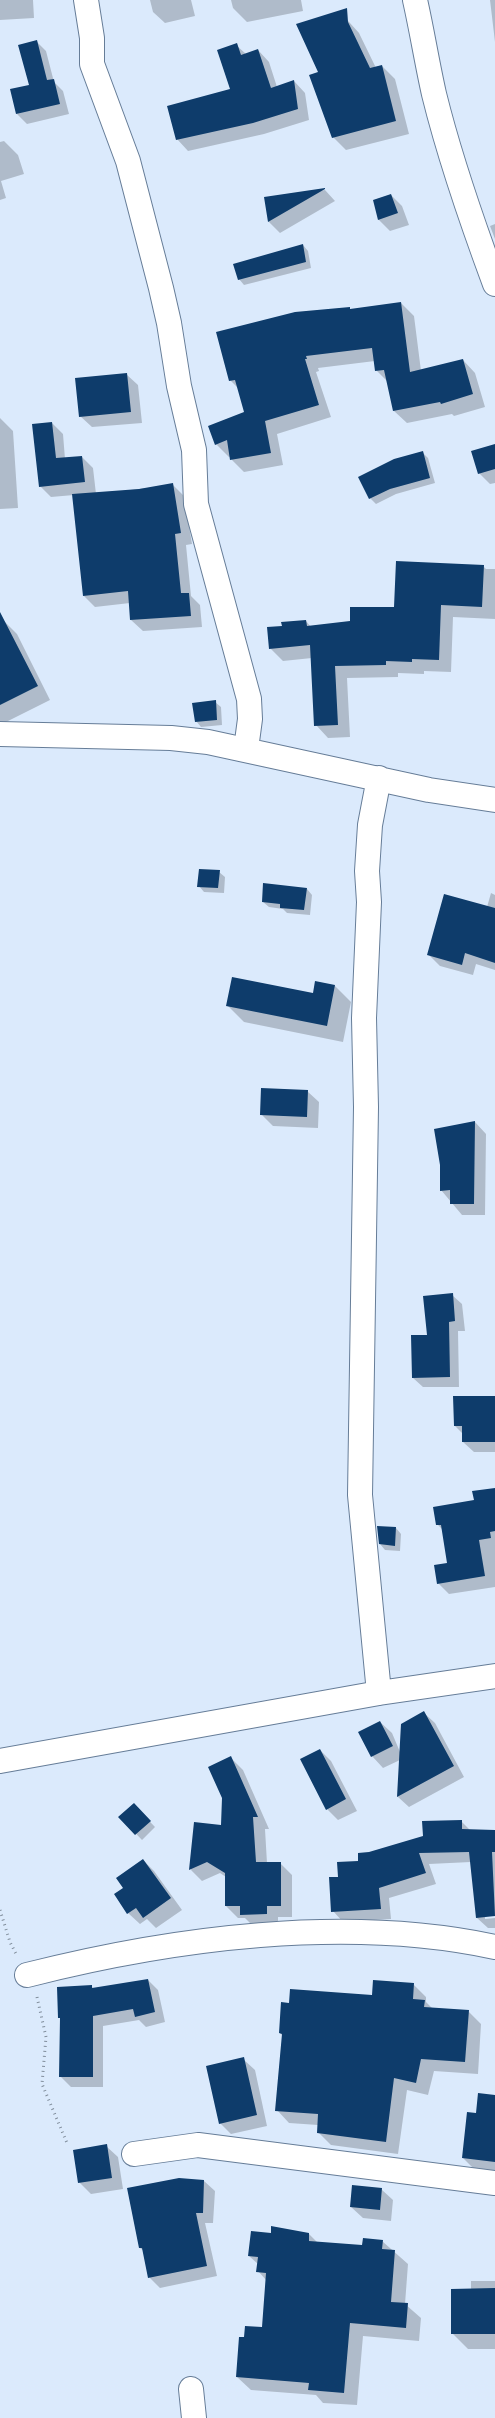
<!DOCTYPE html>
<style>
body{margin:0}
canvas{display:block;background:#dbeafc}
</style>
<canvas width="495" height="2418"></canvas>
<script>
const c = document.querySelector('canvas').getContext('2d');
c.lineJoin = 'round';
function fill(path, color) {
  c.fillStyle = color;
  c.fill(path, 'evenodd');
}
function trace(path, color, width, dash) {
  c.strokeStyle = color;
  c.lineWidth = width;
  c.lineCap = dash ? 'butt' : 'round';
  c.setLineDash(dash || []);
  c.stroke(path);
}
const shadow = new Path2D(`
 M0,0h33l1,18 -34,2z
 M150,0h41l4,16 -30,7 -12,-11z
 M231,0h70l2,11 -56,11 -14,-14z
 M490,0h5v42z
 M340,12l19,21 17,35 6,-2 13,13 14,55 -63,16 -13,-13 -13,-65z
 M36,41l10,10 8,31 9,9 6,23 -42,10 -10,-10 14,-28z
 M236,45l10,9 12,-4 11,12 8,25 17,-6 11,12 4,27 -45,14 -76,17 -11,-12 55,-49z
 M4,141l14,14 6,19 -23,7 5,17 -6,2v-58z
 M325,190l10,11 -55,32 -11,-11 -4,-24z
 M391,195l11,11 7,19 -19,6 -11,-11 -4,-19z
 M495,224v15l-5,-13z
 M303,245l5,6 3,17 -67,17 -5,-6z
 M401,303l13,13 7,55 42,-11 12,13 10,34 -31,9 -2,-2 -45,9 -13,-12 -6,-29 -12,-12 -1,-9 -57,7 1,3 -3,1 15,45 -54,17 6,31 -39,7 -12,-12 -1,-4 -2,1 -13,-13 30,-31 -7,-24 -9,-9 119,-72 2,2z
 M126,374l12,11 4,38 -50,4 -12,-11z
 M0,418l13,13 5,77 -18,1z
 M52,423l11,11 2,25 17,-2 11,11 3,26 77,-9 11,11 8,48 -6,1 5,51 9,9 2,22 -59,4 -12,-11 -1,-17 -35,4 -11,-11 -10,-101 -23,2 -11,-11z
 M495,445v38l-5,1 -11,-11z
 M423,453l5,5 7,25 -39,11 -20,10 -6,-6 -10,-20z
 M483,566l3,3h9v50l-42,-2 -2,55 -27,-1v3l-26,-1v4l-51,1 3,59 -22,1 -12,-13 -4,-67 -29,3 -13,-13 13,-21 23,-6 5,6 40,-4 45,-15z
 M4,621l13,13 33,66 -50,25v-102z
 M215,702l6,5 1,18 -21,2 -5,-6z
 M219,872l6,5 -1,16 -20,-1 -5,-6z
 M307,889l5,6 -2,20 -23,-2 -4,-4 -14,-2 -6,-5z
 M491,893l4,2v75l-19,-6 -3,11 -33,-9 -12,-12 59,-47z
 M316,983l19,3 16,16 -8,40 -99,-20 -16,-16 86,-12z
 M307,1091l12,11 -1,26 -45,-2 -11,-11z
 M475,1122l11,12 -1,81h-23l-21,-25z
 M452,1295l10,9 3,27h-7l1,56h-36l-10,-9 16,-42z
 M495,1397v55h-21l-11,-10v-8l-8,-8z
 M495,1489v98l-46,7 -11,-11 10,-19 -5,-34 -5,-5z
 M396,1528l5,6 -1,17 -15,-1 -5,-6z
 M424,1713l11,10 29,54 -55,30 -11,-10 2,-37 -17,8 -11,-12 8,-34 12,11 8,19z
 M320,1750l11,11 26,50 -19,9 -11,-11z
 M231,1758l12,12 26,59h-4l2,34h13l12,12v42h-14v9h-25l-8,-8h-7l-12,-12v-29l-6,-4 -18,8 -11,-11 4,-47 27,3z
 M133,1804l22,23 -13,13 -22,-23z
 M461,1821l9,9 25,1v84l-10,1v3l10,-1v10h-7l-11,-10 -6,-56 -42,2 7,20 -47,14 2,21 -48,3 -10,-11 6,-33 30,-25 55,-16z
 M143,1860l11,11 28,39 -26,18 -9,-9 -7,5 -12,-11 -4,-25z
 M148,1980l10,10 7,32 -19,5 -7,-7 -36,6v61h-32l-11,-11 31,-90 3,3z
 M413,1984l13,13v5l6,6 36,3 13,13 -3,50 -44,-3 -6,24 -21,-5 -9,64 -67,-9 -13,-13v-7l-29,-2 -12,-13 6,-74 -3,-3 10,-29 83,-7z
 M243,2059l12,11 12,56 -36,8 -11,-11z
 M495,2096v80l-16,-2 -16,-16 14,-43z
 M106,2146l12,11 5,32 -32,5 -12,-12z
 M204,2181l11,10 -2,32h-8l12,53 -57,12 -10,-10 -6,-27 -4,-3z
 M381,2189l12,11 -2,21 -28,-3 -12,-11z
 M272,2228l37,6 9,9 45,4 19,-6 26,23 -3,40 16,14 -2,23 -56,-5 -6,69 -34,-2 -7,-8 -65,-5 -14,-13 8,-38 18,-11 4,-47 -9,-10v-7l-9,-8 23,-22z
 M471,2281h24v68h-27l-16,-16 19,-43z`);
const building = new Path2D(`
 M347,8l1,14 22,46 12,-3 14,56 -64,17 -23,-63 9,-3 -22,-48z
 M37,40l10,40 7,-1 6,25 -44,10 -6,-25 19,-4 -11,-40z
 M237,43l4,12 17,-6 13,39 23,-8 4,29 -45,14 -77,17 -9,-34 63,-17 -13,-39z
 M325,188v1l-57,33 -4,-25z
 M391,194l7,19 -20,7 -5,-20z
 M303,244l3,18 -68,18 -5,-16z
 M401,302l9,70 53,-13 10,35 -32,10 -1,-2 -47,9 -9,-41 -9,1 -3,-23 -66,8 1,3h-2l14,46 -54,16 6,32 -41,7 -3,-20 -12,5 -7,-19 36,-14 -9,-32 -6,1 -13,-49 79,-20 55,-5v2z
 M127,373l4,39 -52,5 -4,-39z
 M52,422l4,36 26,-2 3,26 -46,5 -7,-63z
 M495,444v25l-17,5 -7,-23z
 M423,451l7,27 -40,11 -21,10 -11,-22 36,-18z
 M173,483l8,50 -6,1 6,59h8l2,23 -61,4 -2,-29 -45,5 -11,-102 67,-5z
 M396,561l88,4 -2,42 -41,-2 -2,55 -27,-1v3l-26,-1v4l-51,1 3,59 -24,1 -4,-81 -41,4 -2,-22 15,-1 -1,-4 25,-2 1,6 43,-5v-14h44z
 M0,612l38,74 -38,19z
 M216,700l1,20 -22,2 -3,-19z
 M199,869l21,1 -2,18 -21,-1z
 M263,883l44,5 -3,22 -24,-2v-4l-18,-2z
 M444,894l51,14v55l-30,-10 -3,12 -35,-10z
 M232,977l81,16 2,-12 20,4 -8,41 -101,-20z
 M261,1088l47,2 -1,27 -47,-2z
 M475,1121l-1,83h-24v-14l-10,1v-26l-6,-36z
 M453,1293l2,28 -6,1 1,55 -38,1 -1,-43h16l-4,-39z
 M453,1396h42v46h-33v-16h-8z
 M495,1488v43l-5,1 1,6 -12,2 6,36 -48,8 -3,-19 13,-2 -6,-38h-5l-3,-18 41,-7 -2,-9z
 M377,1526l19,1 -1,19 -16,-2z
 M424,1711l30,55 -57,31 4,-73z
 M380,1721l13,25 -22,11 -13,-25z
 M320,1749l26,50 -20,11 -26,-51z
 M231,1756l27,61h-5l3,45h25v44h-14v8l-27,1v-9h-15v-33l-18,-11 -18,8 5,-48 27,3 1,-27 -14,-31z
 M134,1803l17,18 -16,14 -17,-18z
 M462,1820v9l33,1v22h-3l3,64 -19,2 -7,-66 -50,1 7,20 -47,15 2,21 -50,3 -2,-35h9l-1,-15 21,-1v-8l11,-1 54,-16 -1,-15z
 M143,1859l28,39 -28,20 -7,-10 -9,6 -13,-20 9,-6 -7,-10z
 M148,1979l7,33 -20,5 -2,-8 -40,7v61h-34l1,-59h-2l-1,-31 35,-2v3z
 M373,1980l41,3 -1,16 12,1 -1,7 45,3 -4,52 -44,-3 -5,24 -22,-5 -8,64 -69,-9 1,-19 -43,-3 7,-77 -3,-1 2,-31 8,1 1,-14 82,6z
 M244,2057l13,58 -38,9 -13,-58z
 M478,2093l17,2v67l-33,-4 5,-46 9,1z
 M107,2144l5,34 -34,5 -5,-33z
 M179,2178l25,2 -1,33h-7l11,53 -59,12 -6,-30h-3l-12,-60z
 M352,2185l30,3 -2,22 -30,-3z
 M271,2226l38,7v8l53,4 1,-7 20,2 -1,9 13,1 -4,52 17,1 -2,25 -56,-5 -6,70 -36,-3 1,-7 -73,-6 3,-40h5l1,-11 17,1 4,-54 -10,-1 2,-15 -10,-1 3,-25 20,2z
 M495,2288v46h-44v-45z`);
const path = new Path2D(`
 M0,1910l10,32 7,14
 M37,1997l9,40 -4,47 25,59`);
const minor = new Path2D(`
 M86,0l6,38v26l36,97 33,127 8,35 10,63 15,64 2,54 53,195 1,20 -4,30
 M415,0c7,31 12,63 19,94 16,65 38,128 61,190
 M0,734l171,4 37,4 221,48 66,10
 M379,778l-9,47 -3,46 2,31 -5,116 2,89 -6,388 19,198
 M0,1761l379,-68 116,-17
 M27,1975c146,-37 319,-60 468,-28
 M134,2154l64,-9 297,38
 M191,2389l3,29`);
fill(shadow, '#0003');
fill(building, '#0e3c6b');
trace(minor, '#667d98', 26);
trace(path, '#818e9c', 3, [1, 4]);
trace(minor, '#fff', 24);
</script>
